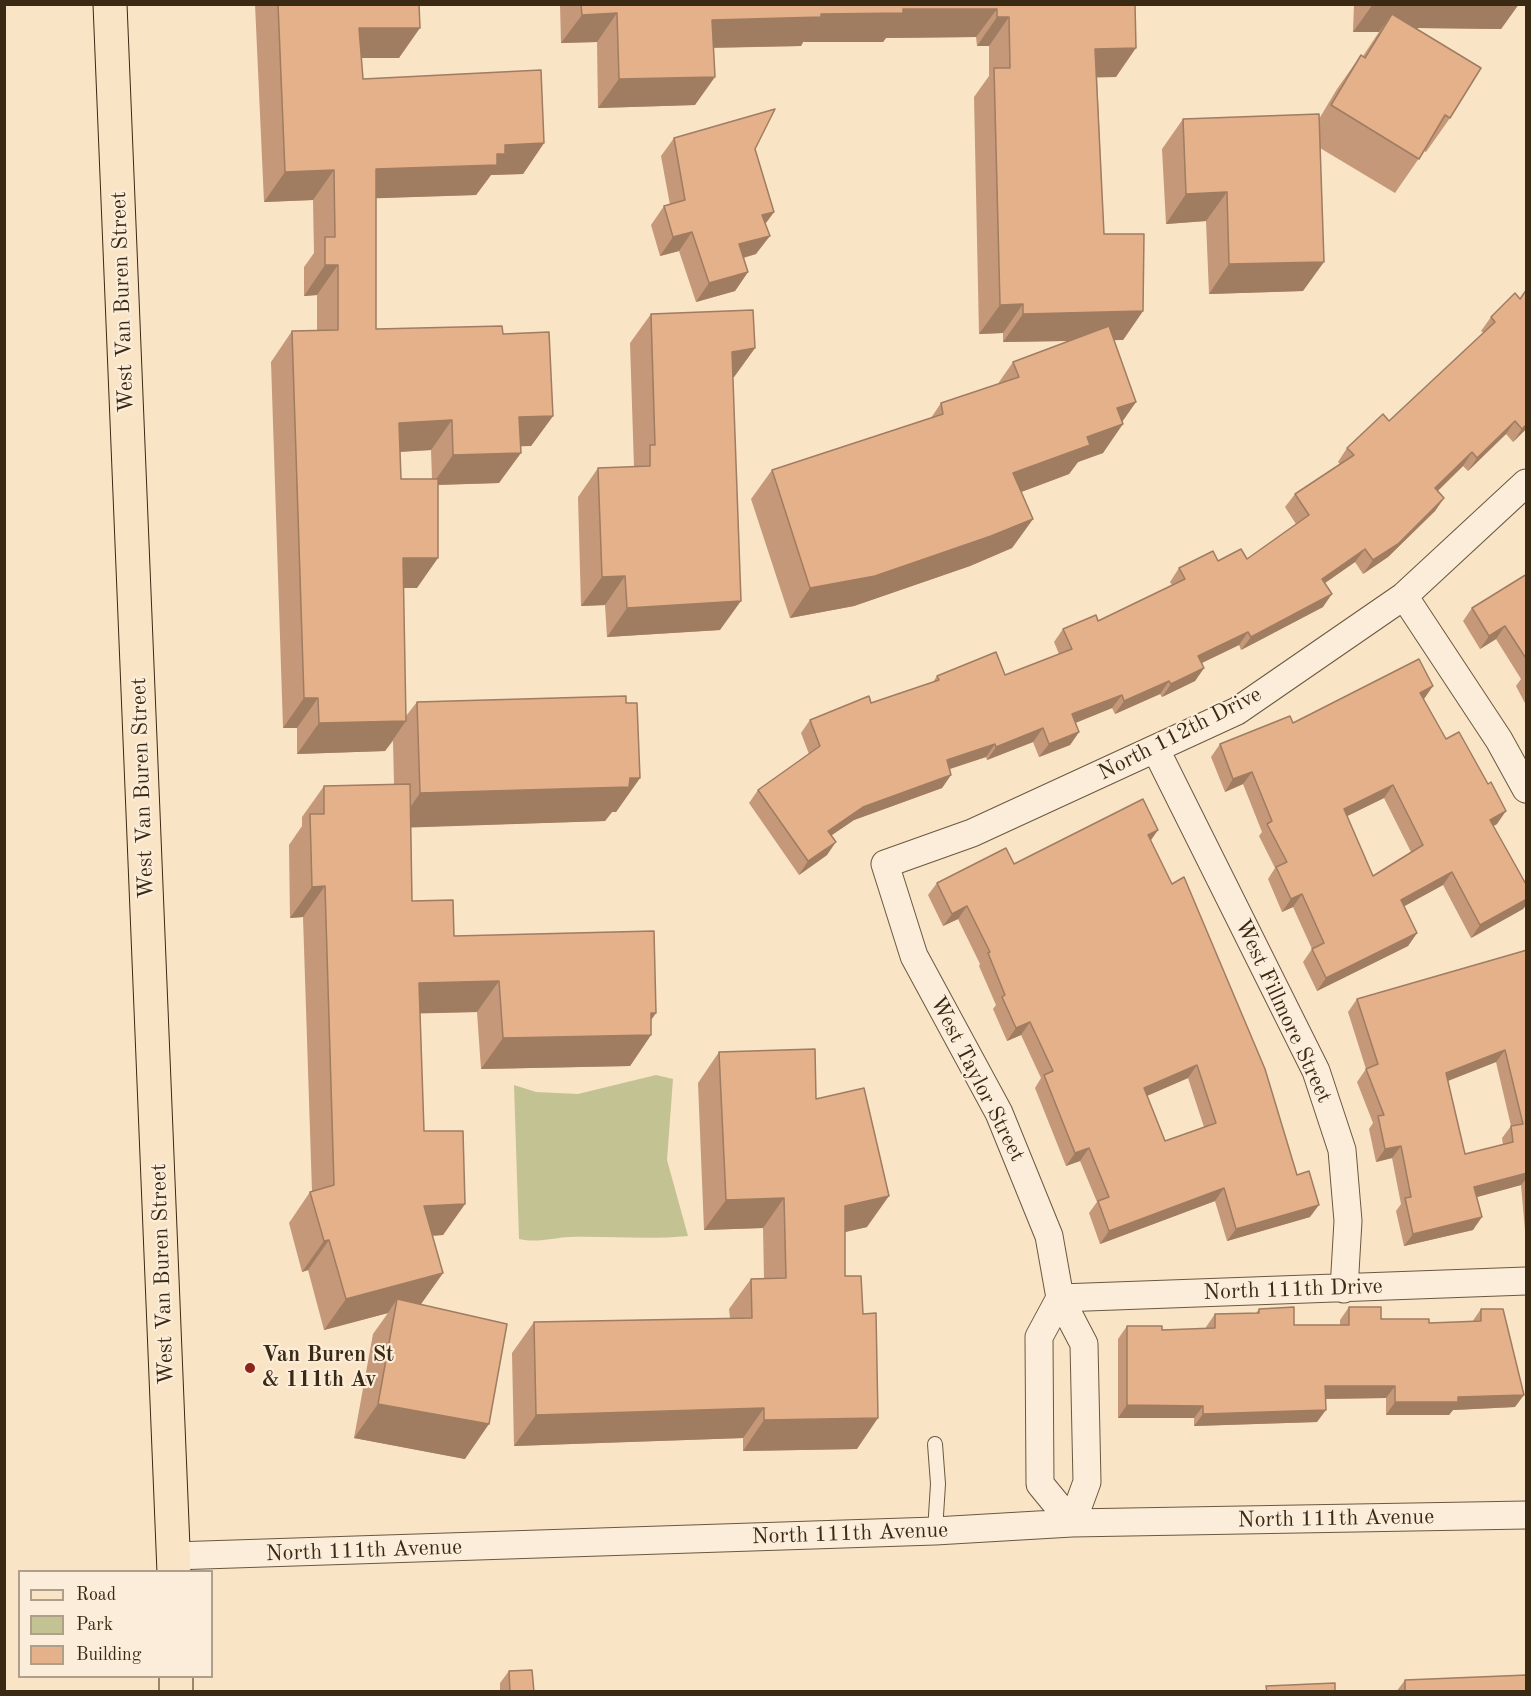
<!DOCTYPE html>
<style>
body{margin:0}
#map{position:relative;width:1531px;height:1696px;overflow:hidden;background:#f9e4c6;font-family:"Old Standard TT",serif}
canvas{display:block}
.frame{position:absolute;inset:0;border:6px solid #3a2913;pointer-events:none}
.legend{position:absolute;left:18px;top:1570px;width:195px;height:108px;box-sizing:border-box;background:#fbedda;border:2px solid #ae9f8a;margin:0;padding:8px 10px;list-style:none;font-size:18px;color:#3a2913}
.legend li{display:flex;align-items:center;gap:12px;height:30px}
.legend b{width:30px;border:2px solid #ae9f8a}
</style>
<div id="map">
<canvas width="1531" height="1696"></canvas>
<div class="frame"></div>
<ul class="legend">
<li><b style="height:8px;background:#f9e4c6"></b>Road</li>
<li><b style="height:16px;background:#c3c292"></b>Park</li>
<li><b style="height:16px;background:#e4b18b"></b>Building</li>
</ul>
</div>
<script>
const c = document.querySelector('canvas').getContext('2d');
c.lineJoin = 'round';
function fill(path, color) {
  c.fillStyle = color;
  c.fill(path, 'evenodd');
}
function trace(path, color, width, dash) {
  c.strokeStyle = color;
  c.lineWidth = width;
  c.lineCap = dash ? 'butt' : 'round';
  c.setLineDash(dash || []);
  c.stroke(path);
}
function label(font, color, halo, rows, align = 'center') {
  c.font = font + ' "Old Standard TT",serif';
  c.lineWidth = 4.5;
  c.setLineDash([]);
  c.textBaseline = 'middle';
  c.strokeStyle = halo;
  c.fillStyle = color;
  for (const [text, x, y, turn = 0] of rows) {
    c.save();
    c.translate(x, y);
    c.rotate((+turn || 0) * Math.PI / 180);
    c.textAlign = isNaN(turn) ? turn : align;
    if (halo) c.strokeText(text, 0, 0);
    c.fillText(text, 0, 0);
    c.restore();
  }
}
const green = new Path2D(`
 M656,1075l17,4 -6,81 21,76c-39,4 -78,0 -118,1 -19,1 -31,6 -51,2l-5,-154 22,7 42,2z`);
const service = new Path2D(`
 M935,1531l3,-47 -3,-40`);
const minor = new Path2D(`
 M1404,596l95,144 27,49
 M1156,750l160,321 26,79 6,71 -4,68
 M1060,1298l466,-17
 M1060,1298l-21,39 1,147 32,39
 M1072,1523l15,-41 -3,-138 -24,-46 -11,-62 -50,-123 -85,-157 -29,-92 87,-31 265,-122 167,-115 122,-113
 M173,1556l762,-25 137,-8 454,-8`);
const primary = new Path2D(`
 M110,4l64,1568
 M176,1676v16`);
const wall = new Path2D(`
 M255,4h164l-20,54h-38l2,21 181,64 -21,31 -32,1 -15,20 -100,3v131l127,5 50,82 -22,30h-11l-21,37 -61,2 -21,103h-14l3,128 11,-14 209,1 14,75 -24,34h-4l-7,9 -194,6 1,74 42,35 202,77 -5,7v15l-21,31 -149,3 -4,-57 -57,1 4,118 41,73 -22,31 -11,1 11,37 -22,31h-2l46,155 -111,-21 19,-104 15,-21 -64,17 -16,-60 -6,2 -13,-49 21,-31h2l-9,-275 -13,1 -1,-73 13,-19v-9l22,-31 70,-2 -1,-43 -8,10 -88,3v-26h-14l-12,-366 21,-31h25v-36l-13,1v-29l10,-14 -1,-53 -49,2zM431,450l1,29h-31l-1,-27z
 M560,4h575l-19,73h-19l7,157 39,77 -20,29h-9l22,62 -14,19 -19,32 -25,9 -9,12 -48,18 12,27 -21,29 -42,18 -116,40 -64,12 -39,-119 21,-29 159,-52 10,-15 56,-18 16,-23 56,-21 -66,1v-9l-24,1 -5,-237 15,-21v-30h-12l-1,-9 -90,1 -3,4h-80l-2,4 -88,2 -18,57 -97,3 -1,-66 -36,1z
 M1354,4h165l-18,25 -83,-1v1l32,89 -24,34 -2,-1 -29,42 -75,-45 -17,143 -94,3 -3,-73 -40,3 -4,-75 21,-30h136l18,-30 24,-34 2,1 16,-24h-26z
 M674,138l81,11 19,63 -9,12 -9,30 -12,4 4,14 -13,19 -39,11 -17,-51 -19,5 -9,-31 13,-19 6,-1 -9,-49z
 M1527,289v139l-14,14 -7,-8 -38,37 -5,-5 -25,25 6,7 -9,13 -47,46 -25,17 -8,-12 -30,21 -2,24 -82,43 -2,-5 -37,18 2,5 -9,13 -33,16 -2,-3 -45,20 -3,-6 -37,15 4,9 -9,13 -31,12 -6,-15 -46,18 -1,-3 -36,12 1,6 -9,13 -88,32 -23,15 -4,20 -28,20 -50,-72 9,-13 51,-36 -8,-21 9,-13 61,-17 62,-21 4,-6 68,-1 54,-21 -5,-12 9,-13 35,-8 74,-36 -2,-3 9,-14 39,-7 29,-2 49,-35 -11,-17 10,-13 45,-30 -2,-2 9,-14 42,-27 95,-88 -3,-2 10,-14 29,-18z
 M651,314l104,34 -21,29h-1l-13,253 -113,7 -2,-32 -24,1 -3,-109 20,-29 36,-1 -4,-124z
 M1527,574v133l-11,-21 5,-7 -25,-40 -16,10 -17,-28 9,-13z
 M1424,699l22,40 51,85 -4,2 34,60v18l-4,5 -52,29 -28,-53 -39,21 13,27 -9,13 -91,45 -14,-29 9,-13 -19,-42 -11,5 -14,-33 7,-11 -16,-32 3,-4 -19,-48 -18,8 -14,-35 9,-13 73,-21zM1384,798l27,54 -38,24 -26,-60z
 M1158,830l-8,10 160,377 -83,24 -12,-40 -115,43 -11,-31 8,-11 -17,-41 -14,5 -31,-78 6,-10 -20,-43 -14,6 -14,-32 3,-4 -17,-39 1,-2 -22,-45 -15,7 -15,-31 9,-12 77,-19zM1188,1078l16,49 -39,14 -18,-45z
 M1527,950v280h-2l-4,-45 -44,12 -4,33 -69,16 -8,-35 5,-7 -9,-46 -16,4 -7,-33 4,-6 -16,-41 9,-13 -18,-57 9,-13zM1496,1062l15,64 -9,12 1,7 -38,9 -17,-73z
 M719,1052l97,47 51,128 -22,5v44l12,173 -114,2v-13l-229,8 -2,-93 22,-31 196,-4 -1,-9 22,-30 13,-1 -1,-50 -59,2 -6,-147z
 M1349,1307l32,12 48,4 43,-1 9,-13 34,98 -62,3 -4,5h-63v-17l-61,1 -8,23 -123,4v-8h-76v-79l9,-13 35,4 44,-1v-2l9,-13 41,-1 3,-4 35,16h46v-5z
 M509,1671l25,21h-34v-9z
 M1405,1680l122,12h-131z`);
const shadedWall = new Path2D(`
 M1373,4h146l-18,25 -83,-1 -3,4 -23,-18 -13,18h-26z
 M903,9h94l-21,28 -90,1 -3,4h-80l-2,4 -109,2 20,-28z
 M617,13l-20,29 -36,1 21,-28z
 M997,17h12l-20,29h-12z
 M359,28h61l-21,30h-61z
 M1136,48l-20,29 -41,1 20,-29z
 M715,77l-20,28 -97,3 21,-29z
 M544,143l-21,31 -32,1 -15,20 -122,4 22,-30 129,-24z
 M334,170l-21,30 -49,2 21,-30z
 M1227,192l-21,29 -40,3 20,-30z
 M774,212l-14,19 2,-16z
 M692,232l-13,19 -19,5 13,-19z
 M770,236l-14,18 -30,8 13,-18z
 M1324,262l-21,29 -94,3 20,-30z
 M325,265h13l-21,30 -13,1z
 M748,272l-13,19 -39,11 13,-19z
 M1023,304l-20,29 -24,1 21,-29z
 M1143,311l-20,29 -120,2 20,-28z
 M755,348l-21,29 -22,4 20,-29z
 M1136,402l-16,23 3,-1 -20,29 -25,9 -9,12 -77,29 21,-30 74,-36 30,-29z
 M553,416l-22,30 -33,1 21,-30z
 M452,420l-21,30 -53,3 21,-30z
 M1515,421l-9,13 -38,37 9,-13z
 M1527,424v4l-14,14 9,-13z
 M1472,452l-9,14 -37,36 9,-14z
 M521,453l-22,30 -67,2 21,-30z
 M1444,498l-9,13 -47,46 -25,17 10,-14z
 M1033,519l-21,29 -42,18 -116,40 -64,12 20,-30z
 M1365,549l-10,13 -43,30 10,-13z
 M403,558h35l-21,30h-35z
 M625,576l-20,29 -24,1 21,-29z
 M1332,594l-9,13 -82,43 10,-13z
 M741,601l-21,29 -113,7 20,-29z
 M1505,626l-9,13 -16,10 9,-13z
 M1248,632l-9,13 -50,24 9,-13z
 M1204,668l-9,13 -33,16 9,-13z
 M1169,681l-9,13 -45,20 9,-13z
 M1433,686l-9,13 -13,7 9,-13z
 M1122,695l-10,13 -49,20 9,-14z
 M304,698h14l-21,30h-14z
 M406,721l-21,30 -88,3 22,-31z
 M1043,728l-10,14 -46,18 9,-13z
 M1079,732l-9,13 -31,12 10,-13z
 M995,744l-9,13 -49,16 10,-13z
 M1252,772l-9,12 -18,8 8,-13z
 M951,775l-9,13 -88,32 -35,24 9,-13 35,-24z
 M630,778h10l-24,34h-4l-7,9 -209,7 24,-35z
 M1393,785l-9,13 -49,24 9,-13z
 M1506,811l-9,13 -16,9 9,-13z
 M1158,830l-9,13 -1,-8z
 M836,842l-9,13 -28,20 9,-14z
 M1452,872l-9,13 -51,28 9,-13z
 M325,886l-22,31 -13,1 22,-31z
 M1302,894l-9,13 -11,5 9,-13z
 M1527,899v5l-4,5 -52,29 9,-13z
 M967,906l-9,13 -15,7 9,-12z
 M1417,933l-9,13 -91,45 9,-13z
 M499,981l-22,31 -79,2 21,-31z
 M651,1013h5l-16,22h11l-21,31 -149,3 22,-31z
 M1030,1022l-9,13 -14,6 9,-13z
 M1505,1050l-9,12 -59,23 9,-12z
 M1197,1065l-9,13 -53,23 9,-13z
 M1401,1146l-9,12 -16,4 9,-13z
 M1089,1148l-9,13 -14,5 9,-13z
 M1527,1173v5l-6,7 -55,15 8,-13z
 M1224,1188l-9,13 -115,43 9,-13z
 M889,1196l-22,31 -43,10 21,-31z
 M784,1198l-21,30 -59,2 22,-30z
 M465,1204l-22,31 -40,2 21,-31z
 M1319,1205l-9,12 -83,24 9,-12z
 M1482,1217l-9,13 -69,16 9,-12z
 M329,1240l-21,30 -6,2 22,-31z
 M443,1273l-22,31 -26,7 2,-12 -9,14 -64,17 22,-31z
 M1325,1386h70l-9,12 -70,1z
 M1524,1395l-9,12 -62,3 -4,5h-63l9,-13 63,-5z
 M378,1404l111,20 -24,35 -111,-21z
 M1127,1405l76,1 -9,12h-76z
 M764,1408l-21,30 -229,8 22,-31z
 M1326,1410l-9,12 -123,4 9,-12z
 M878,1418l-21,31 -114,2 21,-31z`);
const building = new Path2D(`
 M278,4h141l1,24h-61l4,51 178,-9 3,73 -39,2v9h-8v11l-121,4v160l126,-3 1,8 46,-2 4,84 -34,1 2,36 -68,2 -1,-35 -53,3 2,56h37v79h-35l3,163 -87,2 -1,-25h-14l-12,-367 46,-1v-65h-13v-28h10l-1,-67 -49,2z
 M581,4h554l1,44 -41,1 9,185h40l-1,77 -120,3v-10l-23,1 -6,-237h16l-1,-51h-12v-8h-94v4l-82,1v3l-109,3 3,57 -96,2 -2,-66 -35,2z
 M1392,14l89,54 -31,50 -5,-3 -26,44 -88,-54 30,-50 4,3z
 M775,109l-20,40 19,63 -12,3 8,21 -31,8 9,28 -39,11 -17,-51 -19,5 -9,-31 21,-6 -11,-62z
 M1319,114l5,148 -95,2 -2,-72 -41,2 -3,-75z
 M1527,289v135l-5,5 -7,-8 -38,37 -5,-6 -37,36 9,10 -46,46 -25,16 -8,-11 -43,30 10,15 -81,43 -3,-5 -50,24 6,12 -33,16 -2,-3 -45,20 -2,-6 -50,19 7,18 -30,12 -6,-16 -47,19 -1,-3 -48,16 4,15 -88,32 -35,24 8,11 -28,19 -50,-71 62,-44 -10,-26 59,-24 2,7 68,-23 -2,-4 59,-24 9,23 67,-26 -9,-20 33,-14 2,6 87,-42 -6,-11 34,-17 5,10 23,-12 6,10 62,-44 -14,-21 59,-39 -7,-7 36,-34 6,7 106,-99 -4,-5 24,-24 5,6z
 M753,310l2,38 -23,4 9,249 -114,7 -2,-32 -23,1 -4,-109 52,-2v-21h5l-4,-131z
 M1109,326l27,76 -19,6 6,16 -36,13 3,8 -77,28 20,46 -42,17 -116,40 -65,12 -38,-118 171,-56 -2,-11 78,-26 -6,-15z
 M1527,574v86l-22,-34 -16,10 -17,-28z
 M1419,659l14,27 -13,7 26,46 13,-7 29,52 3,-2 15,29 -16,9 37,66v13l-47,26 -28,-53 -51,28 16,33 -91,45 -14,-29 12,-6 -22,-49 -11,5 -15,-32 11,-5 -20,-38 5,-3 -20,-49 -19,7 -13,-35 70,-28 3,7zM1393,785l30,60 -50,31 -29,-67z
 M626,696v7h11l3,75h-10l-1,9 -209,6 -3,-91z
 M410,784l2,117 41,-1 1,36 200,-5 2,82h-5v22l-148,3 -4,-57 -80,2 5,148h39l2,73 -41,2 19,67 -97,26 -17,-59 -5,1 -14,-49 24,-7 -9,-299 -13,1 -2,-73h14v-28z
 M1143,799l15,31 -10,5 24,49 12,-7 81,192 32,106 12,-4 10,34 -83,24 -12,-41 -115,43 -11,-30 11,-4 -20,-49 -14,5 -31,-78 9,-4 -23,-49 -14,6 -14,-31 3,-2 -17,-42 2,-1 -23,-46 -15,8 -15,-31 69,-35 8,16zM1197,1065l19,58 -51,18 -21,-53z
 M1527,950v223l-53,14 8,30 -69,17 -8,-36 6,-1 -10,-51 -16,3 -7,-33 6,-1 -18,-46 12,-5 -21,-65zM1505,1050l18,74 -12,2 2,16 -48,12 -19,-81z
 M815,1049l1,50 48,-11 25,108 -44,10v70h16l2,38 13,-1 2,105 -114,2v-12l-228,7 -2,-93 218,-4 -1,-39 35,-1 -2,-80 -58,2 -7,-148z
 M397,1299l110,25 -18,100 -111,-20z
 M1294,1307v18h55v-18h32v12h48v4l52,-2v-12h22l21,86 -66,2v5h-63v-16h-70l1,24 -123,4v-8l-76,-1v-79h35v4l53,-2v-14l44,-1v-4z
 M532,1670l2,22h-24l-1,-21z
 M1527,1675v17h-122v-12z
 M1335,1683v9h-68l-1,-6z`);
const markers = [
 [250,1368,6,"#8f2418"]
];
const streetNames = [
 ["West Van Buren Street",123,302,-92],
 ["North 112th Drive",1180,734,-27],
 ["West Van Buren Street",143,788,-92],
 ["West Fillmore Street",1283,1011,65],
 ["West Taylor Street",977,1079,63],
 ["West Van Buren Street",163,1274,-92],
 ["North 111th Drive",1293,1290,-2],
 ["North 111th Avenue",1336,1519,-1],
 ["North 111th Avenue",850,1534,-2],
 ["North 111th Avenue",364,1551,-2]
];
const poiNames = [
 ["Van Buren St",262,1355],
 ["& 111th Av",262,1380]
];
fill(green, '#c3c292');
trace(service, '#6a5840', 16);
trace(minor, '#6a5840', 29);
trace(primary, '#3a2913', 35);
trace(service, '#fbedda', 14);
trace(minor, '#fbedda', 27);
trace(primary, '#f9e4c6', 33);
fill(wall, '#c49878');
fill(shadedWall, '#a07c61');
fill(building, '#e4b18b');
trace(building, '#a07c61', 1.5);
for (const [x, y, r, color] of markers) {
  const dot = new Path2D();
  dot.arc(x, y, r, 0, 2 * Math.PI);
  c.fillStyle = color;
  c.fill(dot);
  trace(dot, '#fbedda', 2);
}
label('22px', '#3a2913', '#fbedda', streetNames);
label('bold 22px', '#3a2913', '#fbedda', poiNames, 'left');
</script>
